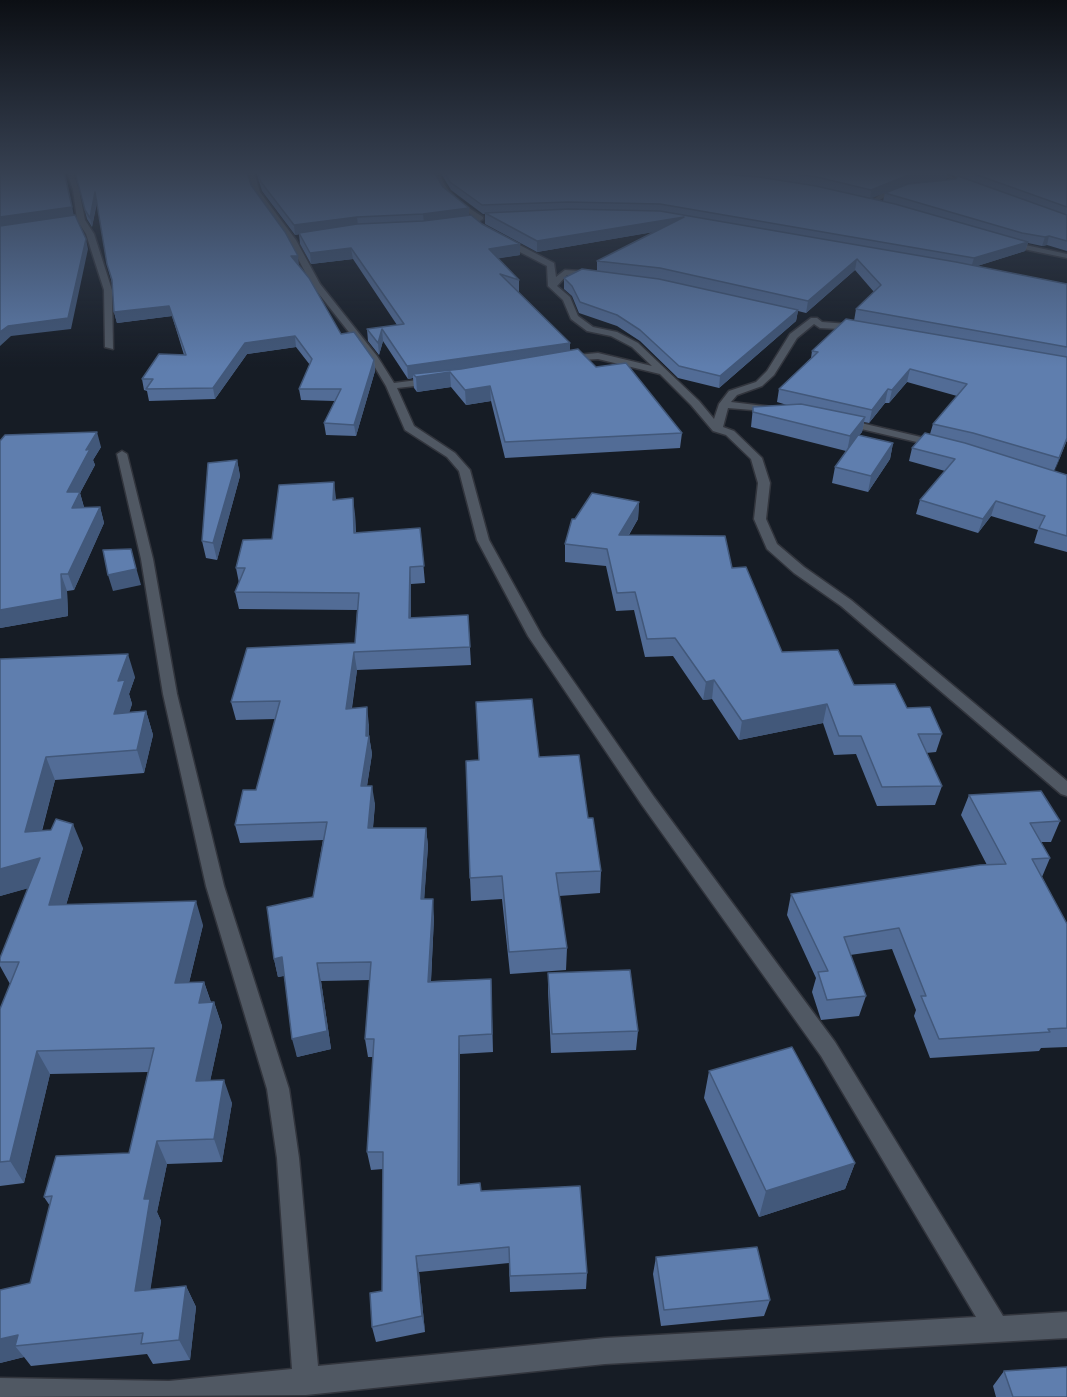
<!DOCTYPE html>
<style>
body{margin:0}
canvas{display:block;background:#161c25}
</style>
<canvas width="1067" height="1397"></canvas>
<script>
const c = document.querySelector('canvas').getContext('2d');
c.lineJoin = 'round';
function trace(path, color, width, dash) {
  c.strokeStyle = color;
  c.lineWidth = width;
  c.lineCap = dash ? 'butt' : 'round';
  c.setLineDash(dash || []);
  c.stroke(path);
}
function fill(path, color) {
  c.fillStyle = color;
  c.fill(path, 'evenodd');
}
const minor = new Path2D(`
 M67,172h6l6,18 6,30 9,14 18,56 1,59 -8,-2 -1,-57 -18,-56 -9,-14 -4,-30z
 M248,172h6l6,20 36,48 24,44 57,72 17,27 39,-5 5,3 -5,3 -36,4 17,38 41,27 15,17 19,70 53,96 112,161 181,245 168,274 64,-4v26l-462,26 -299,31 -306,2v-19l169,3 123,-12 -15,-211 -10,-69 -61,-203 -43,-192 -22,-135 -24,-105 5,-3 5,3 26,105 24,135 47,192 65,203 10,69 19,208 287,-28 371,-21 -155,-261 -179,-251 -114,-169 -51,-96 -18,-69 -12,-14 -42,-27 -19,-44 -16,-27 -58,-74 -24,-45 -34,-48z
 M433,172h6c7,23 25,33 44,45v2l-5,3 11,7 65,34 2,14 9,-7 32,2v4h-3l-27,-1 -10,11 13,11 8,19 15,11 24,5 21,11 61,58 15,18 5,-15 10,-13 27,-9 11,-11 23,-37 21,-16h6l5,4 40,3 1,2 -4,3 -39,-2 -6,-4 -17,14 -23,37 -12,11 -25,9 -6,7 42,5 5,3 -1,2 -49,-4 -5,19 11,4 28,27 8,25 -4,36 11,25 27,23 47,33 216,181v15l-6,-2 -220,-188 -47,-33 -27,-24 -13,-30 4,-36 -7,-24 -25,-24 -13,-4 -22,-26 -31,-31 -62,-15 -35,2v-4l3,-1 32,-3 54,13 -20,-19 -21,-11 -24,-5 -16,-12 -8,-19 -15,-14 -1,-20 -64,-33 -13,-10v-4l5,-1 -30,-23z
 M930,172h9l37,13 -5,1z
 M902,187l2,3 -13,3 -18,11 -5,-1 19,-13z
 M1007,241l60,13v4l-63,-13v-4z
 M844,419l98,23 1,2 -5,3 -98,-23 -1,-2z`);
const wall = new Path2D(`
 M75,172l176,13 47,71v9l43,69 33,26 1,11 -19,65 -30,-1 -2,-12 11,-22 -34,-1 -2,-11 11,-24 -14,-18 -49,7 -32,45 -66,2 -2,-10 -3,-1 -2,-11 42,-24 -12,-39 -55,7 -3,-11 -2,-29 -5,-19 -10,-61 -5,24 -5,-8z
 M256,172h178l9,15 26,21v7l13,9 38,20v11l-22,3 21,22v12h-1l52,58 26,17 86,66 -2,15 -175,10 -14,-57 -25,4 -15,-18 -34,5 -3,-4 -1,-10 -5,1 -25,-38 -4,14 -11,-14 -1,-12 30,-4 -44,-66 -42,5 -11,-20 -1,-10 -4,1 -33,-44z
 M440,172h627v79l-20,-6 -5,1 -14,-3 -3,8 -48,15 90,18v156l-13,31 13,4v77l-33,-9 4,-13 -47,-14 -13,17 -62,-19 4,-14 25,-29 -36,-10 3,-13 18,-14 3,-10 24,-28 -50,-14 -18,21h-4l-16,20 -5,-1 -2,10 -3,3 34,8 -3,16 -22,33 -36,-9 3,-16 11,-16 -95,-24 2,-20 34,-2 -10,-3 2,-13 32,-31 1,-7 42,-30 2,-12 18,-17 -19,-22 -49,43 -8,-2 -2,10 -77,67 -41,-10 -38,-37 -23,-15 -38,-13 -7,-17 -8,-7v-11l33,-7v-10l56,-29 -116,20 -52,-28v-10h-2l-32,-24zM947,173l10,4 -1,2 -10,1zM942,180l-57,13 -2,8 -13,-3 39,-15z
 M0,441l101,6 -8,13 2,5 -15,28 4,14h16l4,16 -30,67 -7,1 1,25 -68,12z
 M237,460l3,16 -23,84 -11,-2 -4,-17z
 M336,499l19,15 1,19 64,-5 5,55 -14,1v34l57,-3 3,50 -114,5 -5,38 17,17v11l3,18 -5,32 8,18 -2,24h53l2,18 -4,53 10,18 -3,64 60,-2 2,73 -33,2v131l21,6 106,82 -1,16 -76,3 -1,-29 -90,9 6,60 -49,10 -4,-15 10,-36 1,-122 -12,1 -4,-18 6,-95h-5l-3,-18 5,-59 -49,1 10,68 -34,8 -13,-81 -6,1 -4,-18 39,-62 10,-57 -83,3 -5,-18 21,-35 19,-71 -39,1 -5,-18 124,-59 2,-33 -118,-1 -4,-17 4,-9 -3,-15 36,-29z
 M639,502l-1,17 -9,16 103,33 50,84 125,56 35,26 -6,18 -10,1 16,33 -7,19 -58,1 -21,-52 -22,1 -11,-32 -84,17 -27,-41 -9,1 -30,-44 -28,1 -11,-47 -18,1 -10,-45 -41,-4v-18l10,-25z
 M0,659l135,18 -6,17 3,10 -3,8 17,-1 7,24 -9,38 -89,7 -13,51 41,17 -17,57 137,20 -14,58 15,-1 7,20h3l8,24 -12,55 22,22 -10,59 -55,2 -10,48 4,9 -11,69 36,-4 10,21 -6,53 -37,4 -6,-10 -116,12 -7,-9 -24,6v-73l30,-7 20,-77 -6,-9 85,-44 19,-81 -98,2 -26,109 -24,3v-177l10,-25 -10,-18v-8l28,-70 -28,8z
 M539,757l49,61 13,53 -1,22 -41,3 8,52 -1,22 -56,4 -8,-75 -31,2 -1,-23z
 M969,795l91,26 -9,21h-10l9,16 -8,19 25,47v123l-26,1 -2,3 -109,7 -16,-42 2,-6 -24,-61 -42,6 16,41 -7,20 -38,4 -9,-28 4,-14 -29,-63 4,-21 196,-29 -26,-50z
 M548,973l90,58 -2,19 -85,3 -3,-62z
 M709,1071l146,92 -10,26 -86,28 -55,-119z
 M656,1257l114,43 -6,16 -103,10 -8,-52z
 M1004,1371l63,26h-71l-3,-11z`);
const shadedWall = new Path2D(`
 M64,172h1l9,44 -74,11v-10z
 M947,172l-1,8 -37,3 -39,16 1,-9 40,-16z
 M95,192l2,8 -5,27 -2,-9z
 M469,208v9l-45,6 -1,-9z
 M357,217l1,9 -63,9 -1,-10z
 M684,217l-1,10 -146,25v-11z
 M1049,236l-2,9 -5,1 3,-9z
 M86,239l2,10 -17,80 -60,7 -11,10v-14z
 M1028,242l-3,9 -54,17 3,-10z
 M520,244v11l-31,5v-11z
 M351,248l2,11 -42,5 -1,-11z
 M291,256h7l1,9 -7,1z
 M857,259l-2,11 -49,43 2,-12z
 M169,306l3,10 -55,7 -3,-11z
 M798,310l-2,11 -77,67 1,-12z
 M382,329l1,12 -4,14 -1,-12z
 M295,336l1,11 -49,7 -32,45 -2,-11 32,-45z
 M570,343v12l-120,18 1,14 -34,5 -1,-15 -3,-3v4l-5,1 -1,-13z
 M374,360l1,11 -19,65 -2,-11z
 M910,369l-3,13 -18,21 3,-13z
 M490,386l1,15 -25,4 -1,-15z
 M888,389l-3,14 -16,20 3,-13z
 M865,417l-3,15 -15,20 3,-16z
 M97,432l4,15 -8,13 2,5 -15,28 4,15 -7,16 -10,-32 19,-42z
 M1067,438v2l-13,33 5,-15z
 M893,443l-3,16 -22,33 3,-16z
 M237,460l3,16 -23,84 -4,-17z
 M334,482l2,16v18l-3,-16z
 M353,498l2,16 1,36 -2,-17z
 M996,501l-5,15 -13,17 5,-14z
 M639,502l-1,17 -20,33 1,-17z
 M100,507l4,16 -30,67 -6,-16z
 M135,564l6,21 -28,6 -5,-16z
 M410,567l1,17v51l-2,-17z
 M61,574l6,17 1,25 -68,12v-18z
 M354,652l3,18 -8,56 -3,-17z
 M128,654l7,23 -6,17 3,10 -10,33 -8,-23 4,-33z
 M714,680l-2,19 -9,1 3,-18z
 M827,704l-4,19 -84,17 3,-19z
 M367,707l2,18v15v-4l3,18 -8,50 -3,-18 5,-50z
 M146,711l7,24 -9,38 -7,-23z
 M46,757l9,23 -20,76 -10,-24z
 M372,786l3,18 -4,43 -3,-19z
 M73,824l10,24 -24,81 -10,-24z
 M426,828l2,18 -5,71 -2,-18z
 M40,858l11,24 -51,14v-27z
 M433,899l1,18 -4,83 -2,-18z
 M196,901l7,24 -20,82 -8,-24z
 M282,957l5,18 -9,2 -4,-18z
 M317,963l4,18 10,68 -34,8 -5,-18z
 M204,982l8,24 -13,-3z
 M214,1002l8,24 -17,79 -9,-24z
 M459,1036l1,18v148l-2,-17z
 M37,1051l13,23 -26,109 -14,-22z
 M224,1080l8,23 -10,59 -8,-23z
 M157,1141l10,23 -10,48 4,9 -14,91 -12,-21 9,-92z
 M855,1163l-10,26 -86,28 7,-26z
 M416,1256l3,16 6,60 -3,-16z
 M186,1286l10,21 -6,53 -11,-20z
 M18,1335l-3,11 9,11 -24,6v-24z`);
const building = new Path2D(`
 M0,172h64l8,35 -72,10z
 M75,172h172l4,13 34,47 13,24h-7l18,22 32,56 13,-2 20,28 -20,65 -30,-2 17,-34h-42l13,-30 -17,-23 -50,7 -32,45 -67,1 7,-10h-11l17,-25 27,1 -17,-49 -55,6 -2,-32 -5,-16 -12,-72 -5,26 -5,-8z
 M257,172h177l9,15 26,21 -46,6 -66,3 -63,8 -33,-43z
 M444,172h259l56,5 57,9 79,18 133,38 -54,16 -314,-54 -92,-2 -86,3 -32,-23z
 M781,172h166l-36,2 -40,16 -54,-13z
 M969,172h98v35z
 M958,176l109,39v26l-18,-5 -4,1 -23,-4 -137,-40 23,-9 48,-5z
 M568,209l92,2 296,51 111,22v63l-211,-38 25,-24 -24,-26 -49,42 -148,-33 -63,-7 87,-44 -147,24 -52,-28z
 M75,215l11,24 -18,79 -60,8 -8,6v-106z
 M471,215l11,9 38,20 -31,5 30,31 -19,-6 70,69 -163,23 -25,-37 -4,14 -11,-14 37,-5 -53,-76 -41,5 -11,-20 58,-9 66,-3z
 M582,269l77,10 139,31 -78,66 -41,-10 -39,-36 -23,-15 -37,-13 -8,-16 -8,-8z
 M846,319l221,38v81l-8,20 -86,-25 -40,-9 34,-40 -57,-15 -18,21 -4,-1 -16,21 -93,-21 39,-37 -6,-1z
 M578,349l18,18 30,-4 56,70 -177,9 -15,-56 -25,4 -15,-18 -34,5 -3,-3 48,-5z
 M801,404l64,13 -15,19 -97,-24v-5z
 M97,432l-11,18 4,-1 -23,43h13l-8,16 28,-1 -32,67h-7l1,25 -62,11v-169l5,-6z
 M925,433l40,10 102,32v61l-28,-8 6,-12 -49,-15 -13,18 -63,-19 35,-41 -43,-11z
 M858,435l35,8 -22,33 -36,-9z
 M237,460l-24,83 -11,-2 6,-78z
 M334,482l-1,18 20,-2 1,35 66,-5 4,38 -14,1 -1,51 59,-3 2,32 -116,5 -8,57 21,-2 -1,29h3l-8,50h11l-4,42h58l-5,71h12l-5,83 63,-3 1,55 -33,2 -1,149 22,-2 1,8 99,-5 7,87 -77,3 -1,-29 -93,9 6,60 -50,11 -2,-34 12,-2 1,-139h-16l7,-113h-9l6,-77 -54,1 10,68 -35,8 -10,-82 -8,2 -7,-52 46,-10 14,-75 -92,3 8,-35h13l24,-89 -49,1 16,-54 108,-5 4,-50 -124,-1 10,-24h-9l7,-28 29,-1 7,-54z
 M592,493l47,9 -20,33 106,1 7,32 14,-1 36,85 56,-2 16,35 41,-1 12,24 23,-1 12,27h-24l24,52 -60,1 -21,-51h-22l-12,-32 -85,17 -28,-41 -8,2 -31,-44 -28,1 -12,-47 -18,1 -10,-44 -42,-5 7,-25h3z
 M131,549l5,20 -28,6 -5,-25z
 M128,654l-10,27 7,-1 -11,34 32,-3 -9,39 -91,7 -21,75 26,-2 5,-11 17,5 -24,81 147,-4 -21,82 29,-1 -5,21 15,-1 -18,79 28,-1 -10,59 -57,2 -13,58h6l-15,92 51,-5 -7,54 -38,4 2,-11 -128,13 3,-11 -18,4v-49l30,-7 22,-87 -8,1 12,-41 73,-3 25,-105 -117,3 -27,110 -10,1v-153l19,-47h-19v-4l40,-100 -40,11v-210z
 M532,699l7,58 40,-2 9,63h5l8,53 -45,2 11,75 -58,4 -7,-76 -32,2 -4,-117 13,-1 -3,-58z
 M1041,791l19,30 -30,2 20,35 -18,1 35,65v104l-19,1 2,3 -111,7 -18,-43h5l-27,-68 -55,9 22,59 -39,4 -9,-28 10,-1 -37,-77 189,-29 26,-1 -37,-69z
 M630,970l8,61 -86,3 -4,-61z
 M792,1047l63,116 -89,28 -57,-120z
 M757,1247l13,53 -106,10 -8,-53z
 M1067,1367v30h-54l-9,-26z`);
trace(minor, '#32353d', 3);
fill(minor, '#505863');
fill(wall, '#526c96');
fill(shadedWall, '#42587a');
fill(building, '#5f7eae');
trace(building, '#42587a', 1.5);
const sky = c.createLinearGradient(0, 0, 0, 367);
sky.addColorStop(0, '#0c0f14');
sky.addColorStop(0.47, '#364051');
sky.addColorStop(1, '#36405100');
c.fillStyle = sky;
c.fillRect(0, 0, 1067, 367);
</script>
